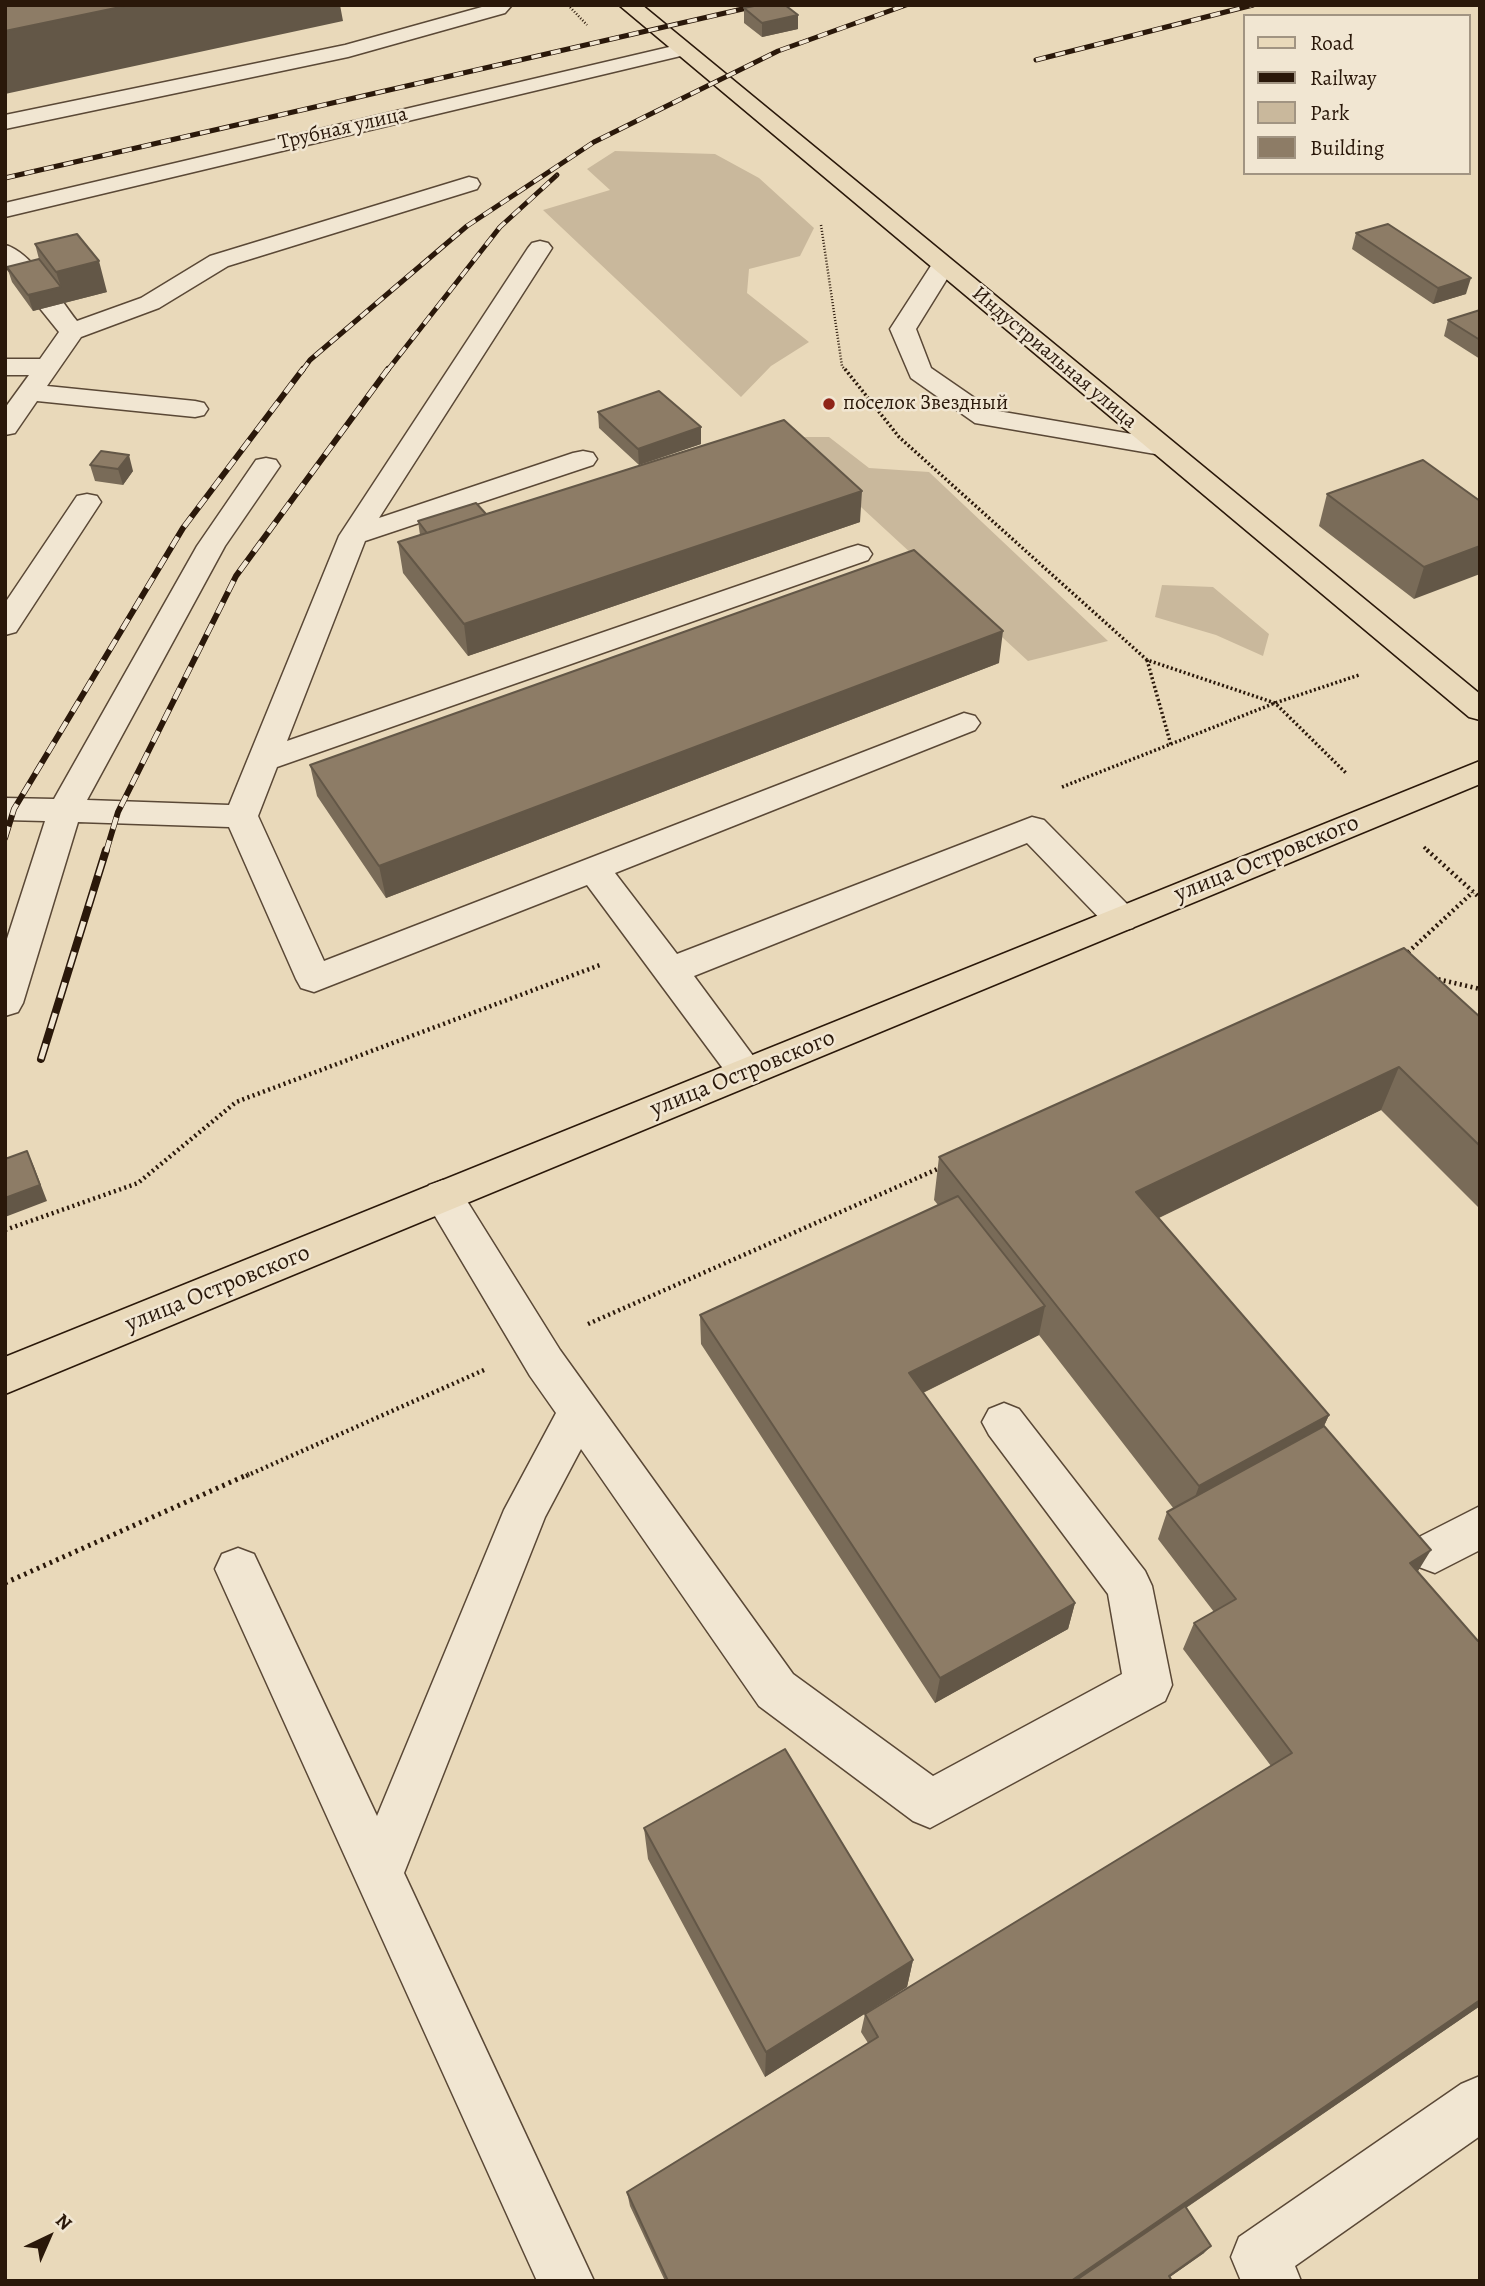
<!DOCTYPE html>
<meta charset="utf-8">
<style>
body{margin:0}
#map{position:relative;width:1485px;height:2286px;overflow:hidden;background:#e9d9ba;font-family:Alegreya,serif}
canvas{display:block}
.frame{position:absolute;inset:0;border:7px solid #2a180a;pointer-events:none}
.legend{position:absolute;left:1243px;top:14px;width:228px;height:161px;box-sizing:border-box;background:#f1e6d2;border:2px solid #a19482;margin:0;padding:9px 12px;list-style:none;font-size:21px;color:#2a180a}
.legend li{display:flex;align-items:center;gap:14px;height:35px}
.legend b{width:35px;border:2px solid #a19482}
.north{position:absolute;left:14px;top:2202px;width:70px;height:70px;-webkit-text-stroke:5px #f1e6d2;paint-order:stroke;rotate:44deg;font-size:19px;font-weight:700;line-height:28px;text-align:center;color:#2a180a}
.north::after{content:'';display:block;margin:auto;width:24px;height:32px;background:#2a180a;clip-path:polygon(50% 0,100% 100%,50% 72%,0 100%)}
</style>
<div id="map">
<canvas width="1485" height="2286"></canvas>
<div class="frame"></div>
<ul class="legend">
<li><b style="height:9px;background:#e9d9ba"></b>Road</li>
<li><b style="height:9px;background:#2a180a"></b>Railway</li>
<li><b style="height:19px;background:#c9b89c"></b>Park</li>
<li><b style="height:19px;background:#8d7c66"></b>Building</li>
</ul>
<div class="north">N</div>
</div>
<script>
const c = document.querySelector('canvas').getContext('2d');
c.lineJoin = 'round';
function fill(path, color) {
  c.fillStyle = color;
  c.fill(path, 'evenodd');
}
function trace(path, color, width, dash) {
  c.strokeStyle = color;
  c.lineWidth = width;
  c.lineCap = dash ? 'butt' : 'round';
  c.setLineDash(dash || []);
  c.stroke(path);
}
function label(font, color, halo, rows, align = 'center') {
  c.font = font + ' Alegreya,serif';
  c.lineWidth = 5;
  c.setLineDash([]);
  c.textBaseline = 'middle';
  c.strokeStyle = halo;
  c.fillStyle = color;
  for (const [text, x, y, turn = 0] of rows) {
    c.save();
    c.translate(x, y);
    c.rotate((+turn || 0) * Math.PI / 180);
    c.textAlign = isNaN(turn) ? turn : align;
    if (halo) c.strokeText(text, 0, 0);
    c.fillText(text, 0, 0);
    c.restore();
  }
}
const green = new Path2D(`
 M615,151l100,3 44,24 55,50 -14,28 -51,13 -2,24 62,49 -38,24 -30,31 -198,-187 67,-20 -23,-21z
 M785,437h44l40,31 60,4 179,169 -80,20z
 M1162,585l51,2 56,47 -6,22 -47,-21 -61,-18z`);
const pathFar3 = new Path2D(`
 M568,5l19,20
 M821,225l21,141 4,5`);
const pathFar2 = new Path2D(`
 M845,369l54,68 248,223 128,43 72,71
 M1147,660l24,85
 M1062,787l213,-84 84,-28
 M1424,847l5,5`);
const pathFar1 = new Path2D(`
 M1427,850l53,48
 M1404,956l69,-64
 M1433,978l47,11
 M5,1230l133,-47 98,-81 364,-137
 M588,1324l354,-157
 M246,1476l238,-106`);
const path = new Path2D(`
 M5,1583l244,-109`);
const minor = new Path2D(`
 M489,5h23l-7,8 -157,44 -343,72v-14l340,-70z
 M682,44l7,2 3,4 -3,4 -684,163v-14z
 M469,177l8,2 3,5 -3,5 -249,77 -69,42 -78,29 -34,49 148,15 9,2 4,6 -4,6 -9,2 -158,-16 -22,32 -10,2v-27l24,-33h-24v-16h35l19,-27 -54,-67v-20c26,6 56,56 72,76l64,-23 69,-42z
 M540,241l8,2 4,5 -173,270 194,-65 10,-2 10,2 4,6 -4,6 -228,76 -78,200 561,-193 10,-3 10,3 4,6 -4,6 -591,207 -19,49 66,145 640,-248 11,3 5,7 -5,7 -360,143 62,81 355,-137 12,3 89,90 5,9 -5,9 -12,3 -12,-3 -82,-85 -333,133 71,96 -6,10 -13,4 -13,-4 -146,-197 -273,107 -13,-4 -5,-9 -67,-152 -151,-5 -55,181 -5,9 -13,4v-71l40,-124 -40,-1v-22l49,1 143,-253 59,-86 10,-2 10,2 4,6 -55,80 -138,254 142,5 110,-269 189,-288 4,-5z
 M943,259l9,2 3,5 -39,63 15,39 61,42 169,29 10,2 4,6 -4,6 -10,2 -186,-32 -64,-45 -21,-49 44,-68z
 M87,494l10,2 4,6 -85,130 -11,3v-32l72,-107z
 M443,1180l14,5 103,165 233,324 140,102 189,-102 -14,-80 -119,-159 -7,-13 7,-13 15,-6 15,6 126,162 7,15 20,99 -7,16 -235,127 -17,-7 -154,-115 -178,-257 -36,68 -141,356 190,408h-57l-322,-712 7,-15 16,-6 16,6 123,262 127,-306 52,-97 -26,-37 -107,-180 6,-11z
 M1480,1506v44l-45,23 -16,-6 -7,-15 7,-15z
 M1480,2076v60l-185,130 6,15h-60l-10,-24 8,-20 222,-153z`);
const major = new Path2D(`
 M619,5h23l838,689v26l-11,-3z
 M1480,761v23l-1475,610v-37z`);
const railFar2 = new Path2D(`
 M1036,60l217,-55
 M5,178l755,-173
 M302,371l8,-11 157,-134 127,-84 184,-91 128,-46
 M387,371l113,-144 57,-52`);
const railFar1 = new Path2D(`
 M5,838l9,-29 169,-281 120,-159
 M106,852l12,-40 118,-236 152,-207`);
const rail = new Path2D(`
 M41,1059l65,-209`);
const wall = new Path2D(`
 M744,8l54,7v14l-36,8 -18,-14z
 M1356,233l110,61 -33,10 -81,-55z
 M35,244l72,48 -74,19 -21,-29 -5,-15 32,-8z
 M1480,310v49l-36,-23 4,-16z
 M598,412l103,15v17l-62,21 -40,-37z
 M90,465l43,6 -10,14 -28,-4z
 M1327,494l153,7 -66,98 -95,-73z
 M486,514l374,8 -392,134 -65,-83 -5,-31 22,-7 -2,-14z
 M999,663l-613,235 -69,-102 -7,-31z
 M1480,1017v192l-99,-99 -222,108 170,197 -5,11 93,146 61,69h2v365l-294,202 18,45 -34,24 2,4h-507l-35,-75 -3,-14 241,-149 -7,-11 4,-18 406,-248 -88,-117 11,-26 20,-11 -56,-73 9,-27 7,-3 -135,-174 -116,58 152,210 -7,26 -133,74 -234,-359 -1,-29 238,-110 -4,-5 5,-43z
 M644,1828l269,132 -6,27 -142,90 -117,-218z`);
const shadedWall = new Path2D(`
 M130,5h210l3,16 -338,73v-63z
 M798,15v14l-36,8v-14z
 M99,261l8,31 -74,19 -5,-16 33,-8 -5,-15z
 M1471,278l-5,16 -33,10 5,-16z
 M701,427v17l-62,21 -1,-16z
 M129,455l4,16 -10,14 -5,-16z
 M862,491l-2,31 -392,134 -4,-32z
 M1480,546v28l-66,25 10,-32z
 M1003,631l-4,32 -613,235 -7,-32z
 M1399,1067l-18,43 -256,124 11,-42z
 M27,1151l7,16 13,34 -42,16v-19z
 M1045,1306l-6,29 -133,66 3,-28z
 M1329,1415l-18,39 -126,70 14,-38z
 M1431,1550l-16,26 -5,-13z
 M1075,1603l-7,26 -133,74 5,-25z
 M913,1960l-6,27 -142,90 1,-25z
 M1480,2000v6l-401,275h-8z
 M1211,2246l-7,7 -40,28 5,-5z`);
const building = new Path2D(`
 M5,5h125l-125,26z
 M759,5h26l13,10 -36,8 -18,-15z
 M1388,224l83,54 -33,10 -82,-55z
 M77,234l22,27 -43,11 -21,-28z
 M39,259l22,28 -33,8 -21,-28z
 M1480,310v30l-32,-20z
 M659,391l42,36 -63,22 -40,-37z
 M784,420l78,71 -398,133 -66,-82z
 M101,451l28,4 -11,14 -28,-4z
 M1423,460l57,41v45l-56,21 -97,-73z
 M476,503l10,11 -59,19 -9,-12z
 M914,550l89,81 -624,235 -69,-101z
 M1404,948l76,69v129l-81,-79 -263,125 193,223 -130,71 -260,-329z
 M27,1151l13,34 -35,13v-39z
 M958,1196l87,110 -136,67 166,230 -135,75 -240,-363z
 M1324,1426l107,124 -21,13 68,78h2v359l-409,281h-403l-41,-89 251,-155 -13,-23 427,-261 -98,-130 42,-24 -69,-87z
 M785,1749l128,211 -147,92 -122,-224z
 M1185,2206l26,40 -42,30 3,5h-97z`);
const markers = [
 [829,404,7,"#8f2418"]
];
const farStreetnames = [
 ["Трубная улица",343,129,-13],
 ["Индустриальная улица",1054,358,40]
];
const farPoinames = [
 ["поселок Звездный",843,404]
];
const streetNames = [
 ["улица Островского",1267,859,-22],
 ["улица Островского",743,1074,-22],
 ["улица Островского",218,1289,-22]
];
fill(green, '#c9b89c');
trace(minor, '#5a4836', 3);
trace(major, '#2a180a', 3);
trace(pathFar3, '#2a180a', 2.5, [1, 2]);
trace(pathFar2, '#2a180a', 3.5, [2, 2.5]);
trace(pathFar1, '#2a180a', 4.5, [2, 3.5]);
trace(path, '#2a180a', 5, [2.5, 4.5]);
fill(minor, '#f1e6d2');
fill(major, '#e9d9ba');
trace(railFar2, '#2a180a', 5);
trace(railFar1, '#2a180a', 6);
trace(rail, '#2a180a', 8);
trace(railFar2, '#f1e6d2', 3.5, [10]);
trace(railFar1, '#f1e6d2', 4.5, [12]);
trace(rail, '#f1e6d2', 5, [16]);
fill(wall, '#796b58');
fill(shadedWall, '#635747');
fill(building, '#8d7c66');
trace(building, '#635747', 2);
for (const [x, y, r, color] of markers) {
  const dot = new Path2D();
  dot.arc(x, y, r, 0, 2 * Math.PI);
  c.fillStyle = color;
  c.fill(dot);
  trace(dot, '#f1e6d2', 2.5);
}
label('21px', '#2a180a', '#f1e6d2', farStreetnames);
label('21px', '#2a180a', '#f1e6d2', farPoinames, 'left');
label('24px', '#2a180a', '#f1e6d2', streetNames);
</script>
